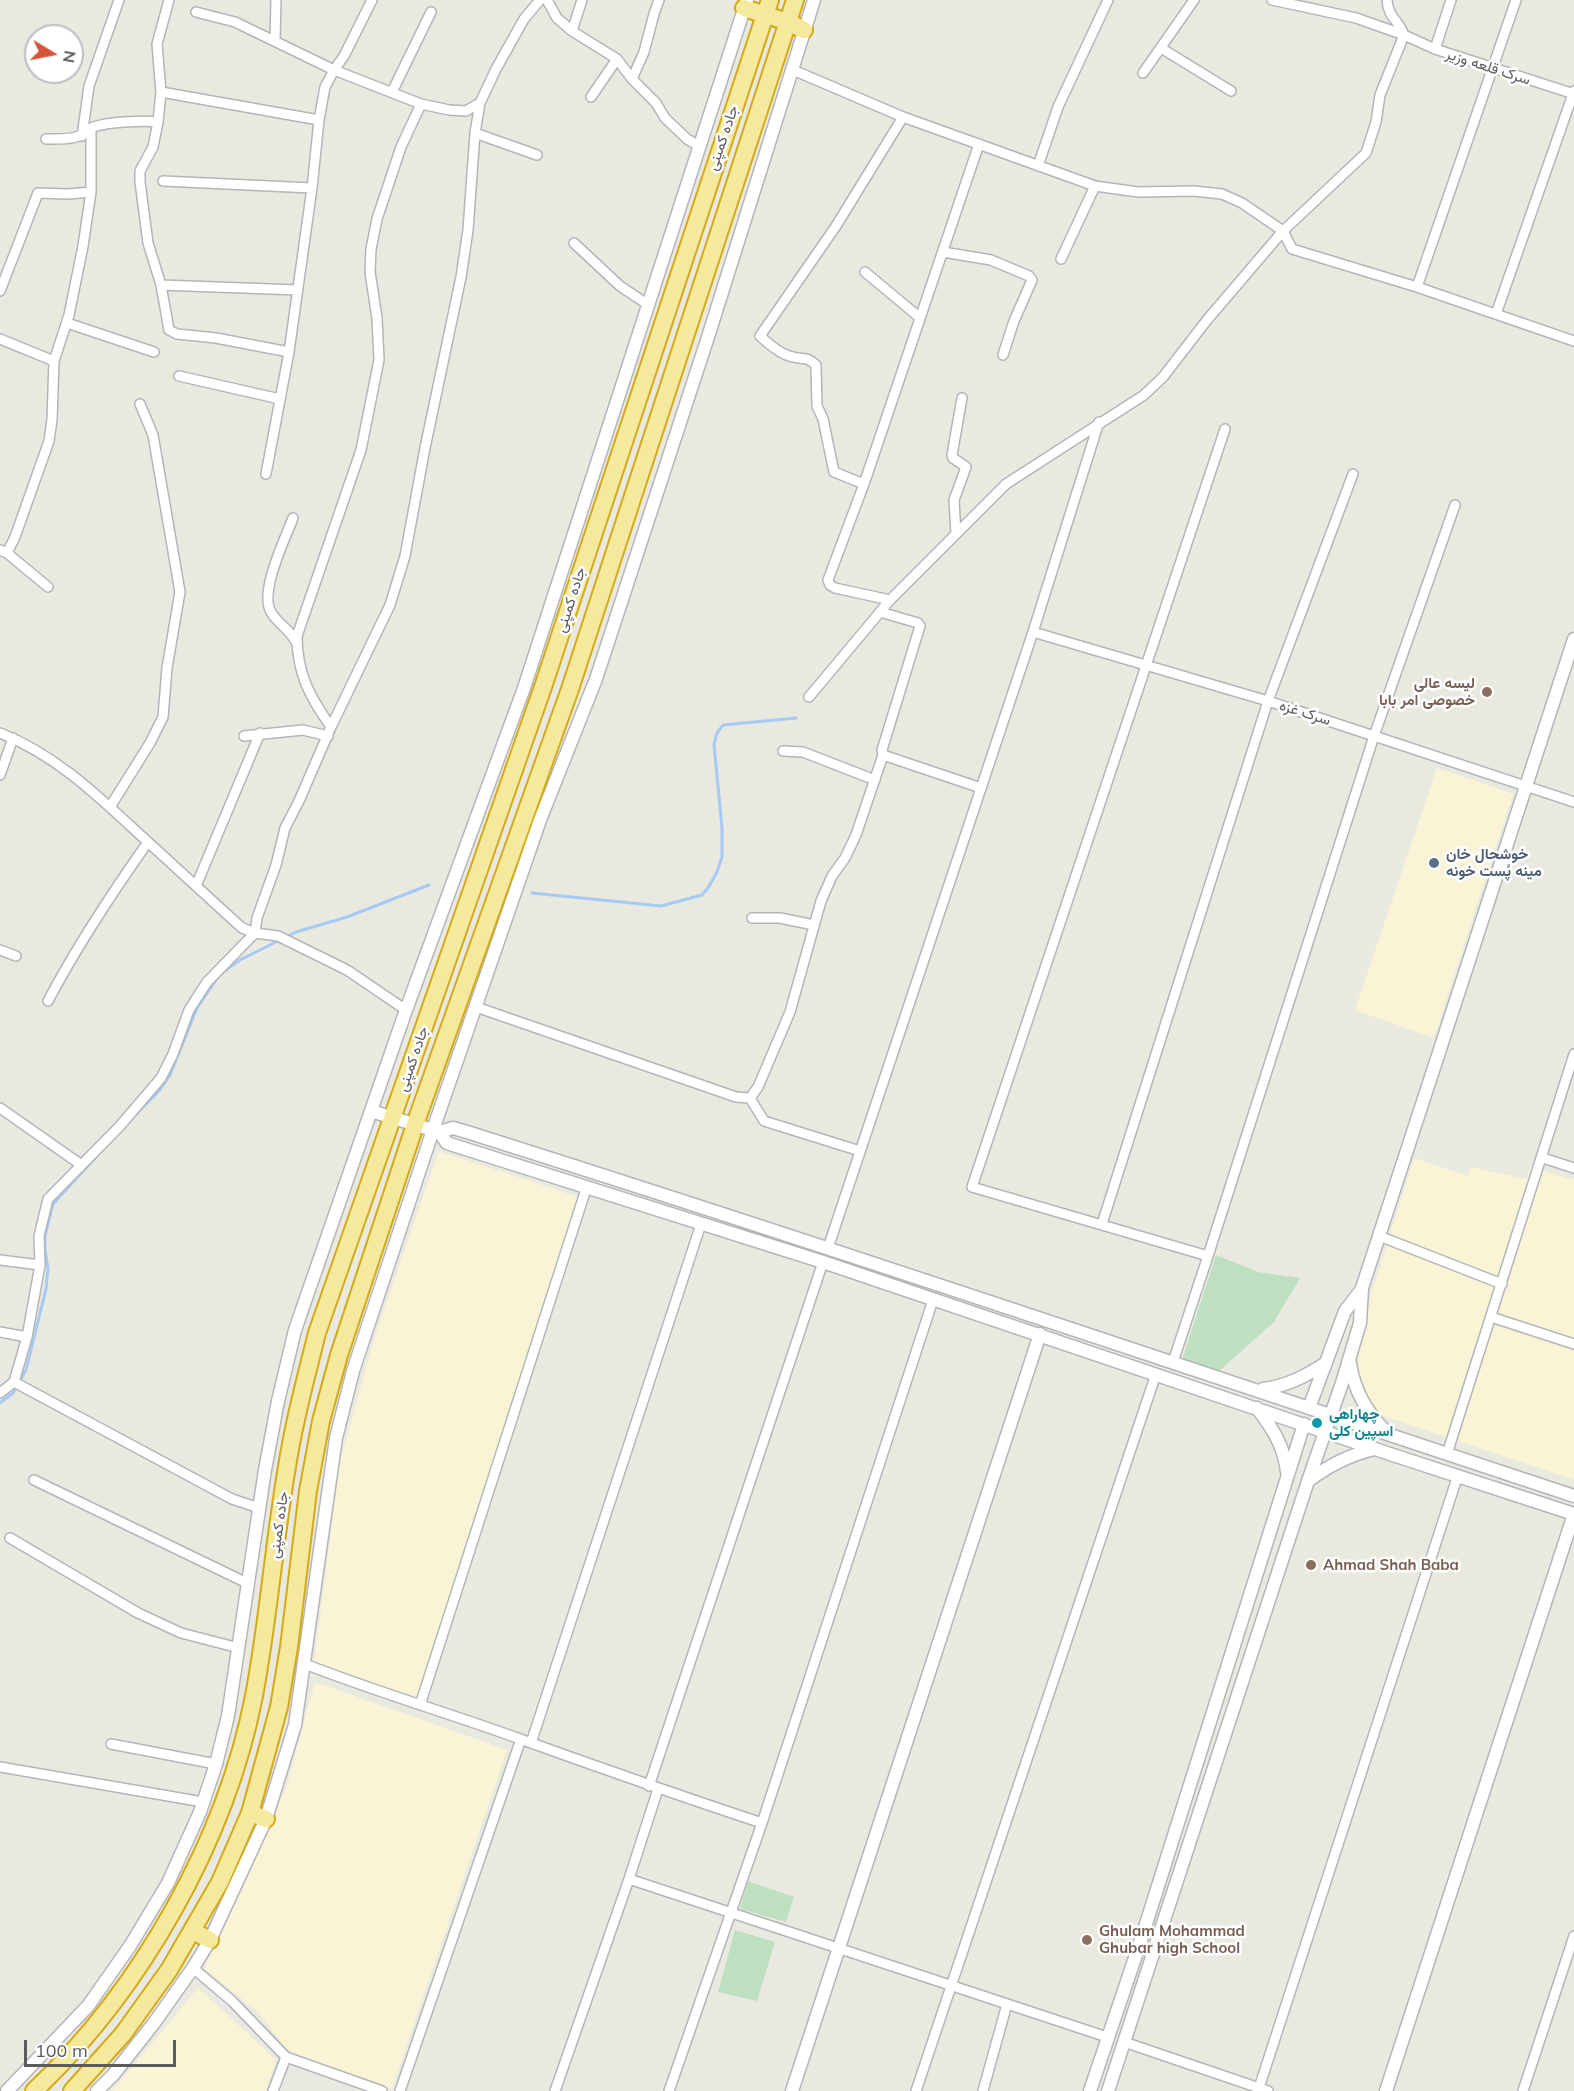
<!DOCTYPE html>
<meta charset="utf-8">
<style>
body{margin:0}
#map{position:relative;width:1574px;height:2091px;overflow:hidden;background:#eae9e0;font-family:Mulish,sans-serif}
canvas{display:block}
.north{position:absolute;left:24px;top:24px;width:60px;height:60px;box-sizing:border-box;background:#fff;border:2px solid #bdbdbf;border-radius:50%;rotate:100deg;font-size:16px;font-weight:700;line-height:24px;text-align:center;color:#595b5f}
.north::after{content:'';display:block;margin:auto;width:21px;height:27px;background:#d6553a;clip-path:polygon(50% 0,100% 100%,50% 72%,0 100%)}
.scale{position:absolute;left:24px;top:2040px;width:152px;height:27px;box-sizing:border-box;border:3px solid #595b5f;border-top:0;padding-left:8px;font-size:18px;line-height:21px;white-space:nowrap;color:#595b5f;-webkit-text-stroke:4px #fff;paint-order:stroke}
</style>
<div id="map">
<canvas width="1574" height="2091"></canvas>
<div class="north">N</div>
<div class="scale">100 m</div>
</div>
<script>
const c = document.querySelector('canvas').getContext('2d');
c.lineJoin = 'round';
function fill(path, color) {
  c.fillStyle = color;
  c.fill(path, 'evenodd');
}
function trace(path, color, width, dash) {
  c.strokeStyle = color;
  c.lineWidth = width;
  c.lineCap = dash ? 'butt' : 'round';
  c.setLineDash(dash || []);
  c.stroke(path);
}
function label(font, color, halo, rows, align = 'center') {
  c.font = font + ' Mulish,Vazirmatn,sans-serif';
  c.lineWidth = 5;
  c.setLineDash([]);
  c.textBaseline = 'middle';
  c.strokeStyle = halo;
  c.fillStyle = color;
  for (const [text, x, y, turn = 0] of rows) {
    c.save();
    c.translate(x, y);
    c.rotate((+turn || 0) * Math.PI / 180);
    c.textAlign = isNaN(turn) ? turn : align;
    if (halo) c.strokeText(text, 0, 0);
    c.fillText(text, 0, 0);
    c.restore();
  }
}
const commercial = new Path2D(`
 M1437,768l76,26 -79,244 -79,-28z
 M439,1151l142,47 -167,507 -103,-39 4,-11 25,-194 35,-125z
 M1414,1158l54,18 2,-9 57,12 3,-12 44,13v300l-203,-68 -14,-36 4,-48z
 M315,1682l192,68 -115,339 -91,-31 -14,-8 -29,-38 -54,-44 56,-119 28,-67z
 M198,1988l78,72 -10,31h-154z`);
const green = new Path2D(`
 M1216,1255l42,17 42,6 -26,44 -55,49 -37,-11z
 M748,1881l46,16 -8,25 -46,-13z
 M735,1930l40,12 -18,59 -39,-9z`);
const stream = new Path2D(`
 M532,893l129,13 41,-11 6,-7 9,-16 5,-15v-29l-8,-84 3,-11 6,-8 73,-7
 M133,1117l26,-26 11,-16 27,-67 23,-34 20,-14 56,-28 51,-15 82,-32
 M0,1403l13,-10 13,-23 20,-81 2,-20 -3,-19v-14l8,-32 43,-47`);
const minor = new Path2D(`
 M169,0l-12,44 4,48 -3,30 -5,25 -13,24v11l8,61 13,42 8,45 8,4 39,4 73,14
 M547,0l10,18 15,13 45,28 15,20 24,24 9,15 22,21 12,7
 M1272,0l84,18 48,17 31,14 139,45
 M196,12l39,10 99,48 87,34 28,6 17,1 14,-8 16,-34 28,-50 16,-19
 M572,31l10,-31
 M275,41l1,-41
 M1161,48l70,43
 M1435,49l16,-49
 M793,70l110,47 192,69 43,6 56,-1 28,3 20,9 41,28 9,18 125,38 157,54
 M1143,73l51,-73
 M632,79l12,-27 10,-38 5,-14
 M161,92l158,28
 M392,92l39,-80
 M591,97l26,-38
 M475,133l62,22
 M82,136l7,-50 30,-86
 M46,139c11,0 23,1 33,-3 5,-2 8,-6 12,-8 13,-6 53,-8 67,-6
 M1038,166l20,-59 50,-107
 M163,181l149,7
 M574,243l46,43 27,18
 M943,252l48,8 38,16 3,4 -18,41 -11,34
 M1061,259l34,-73
 M865,272l54,45
 M161,285l137,5
 M1417,287l99,-287
 M0,291l38,-98 30,1 23,-2
 M1496,314l78,-223
 M67,323l87,29
 M0,339l54,22
 M179,376l101,23
 M266,474l23,-122 23,-164 7,-68 6,-33 9,-17 10,-14 28,-56
 M864,484l-30,-12 -11,-53 -6,-13 -1,-41c-10,-9 -11,-5 -23,-8 -12,-2 -24,-13 -33,-21l76,-110 67,-109
 M293,518c-8,21 -34,74 -22,94 8,14 19,16 26,32
 M956,534l-2,-34 12,-33 -13,-9 -1,-3 10,-57
 M0,550l7,3 41,34
 M7,553l8,-16 34,-96 3,-21 2,-59 15,-46 14,-69 8,-54v-64
 M890,600l-55,-12 -5,-3 -2,-5 36,-96 115,-340
 M880,612l38,11 2,3 -38,124 1,5 98,33
 M1033,632l235,69 306,101
 M809,697l81,-97 116,-116 138,-89 19,-18 44,-57 76,-89 83,-78 10,-31 4,-27 24,-60c-6,-17 -15,-15 -17,-35
 M331,727c-21,-30 -34,-53 -34,-91l64,-186 18,-90 -2,-42 -7,-46 1,-23 6,-30 24,-72 20,-43
 M0,733c54,21 95,60 137,99 35,32 70,64 105,96l13,5 23,3 69,34 59,40
 M244,736l59,-6 25,6
 M783,751l20,1 72,28
 M0,775l13,-37
 M110,807l40,-64 13,-26 4,-49 13,-76 -27,-157 -13,-31
 M196,886l64,-153
 M752,918h28l34,7
 M0,950l16,6
 M48,1001c29,-55 64,-108 100,-159
 M476,1007l260,90 14,1
 M750,1098l8,-11 32,-75 31,-111 11,-25 13,-18 11,-23 27,-80
 M750,1098l14,23 96,30
 M0,1108l80,56
 M1543,1158l31,10
 M1102,1224l166,-523 85,-227
 M1379,1236l123,48
 M828,1248l205,-616 66,-210
 M1208,1256l-236,-69 253,-758
 M0,1260l40,5
 M1491,1317l83,27
 M0,1332l27,5
 M1173,1362l35,-106 166,-520 81,-231
 M14,1382l218,117 27,9
 M0,1393l14,-11 13,-45 13,-72 -1,-29 9,-37 71,-72 42,-49 12,-24 16,-44 18,-28 48,-49 2,-15 19,-53 9,-37 14,-27 32,-74 59,-122 15,-49 20,-108 36,-171 7,-47 7,-97 5,-30
 M1447,1454l127,-400
 M34,1480l215,104
 M10,1538l128,75 43,20 58,15
 M305,1664c71,28 144,49 215,75 81,29 160,57 242,84
 M420,1705l167,-519
 M531,1743l170,-519
 M111,1744l105,20
 M0,1767l203,35
 M649,1786l174,-524
 M629,1879l478,158
 M193,1968l39,33 54,56 96,34
 M1124,2042l144,49
 M273,2091l13,-34
 M400,2091l121,-352
 M555,2091l74,-212 29,-90
 M669,2091l93,-268 171,-523
 M916,2091l240,-717
 M983,2091l24,-87
 M1258,2091l200,-616
 M1523,2091l51,-155`);
const tertiary = new Path2D(`
 M371,1111l68,21 14,-4 14,4c370,117 738,242 1107,364
 M439,1132l8,11 6,2 370,117 570,193 181,59
 M1350,1363c4,28 17,49 36,69
 M1263,1389c24,-3 43,-13 63,-26
 M1257,1408c16,21 27,38 30,64
 M1309,1408l36,-97 17,-22
 M1308,1481c20,-15 41,-26 66,-32
 M7,2091l81,-85 42,-60 38,-63 32,-71 16,-48 12,-48 37,-246 13,-69 17,-71 111,-320 118,-322 223,-688
 M97,2091l16,-16 41,-52 39,-55 17,-28 56,-121 29,-94 41,-287 17,-67 83,-250 104,-301 56,-141 112,-342 106,-337
 M792,2091l248,-757
 M1090,2091l50,-148 164,-519
 M1108,2091l200,-610 34,-98 18,-60 2,-35 212,-649
 M1386,2091l188,-577`);
const trunk = new Path2D(`
 M744,8l44,14 16,8
 M250,1813l16,6
 M193,1931l17,9
 M34,2091c107,-101 192,-251 220,-395 16,-84 21,-169 37,-252 7,-38 17,-74 26,-111l227,-649 226,-684
 M72,2091l51,-57 46,-64 51,-88 30,-69 29,-106 10,-60 19,-156 13,-70 18,-66 79,-239 152,-427 225,-689`);
const markers = [
 [1487,692,6,"#8d6e63"],
 [1434,863,6,"#5c6f8a"],
 [1317,1423,6,"#0f9aa8"],
 [1311,1565,6,"#8d6e63"],
 [1087,1940,6,"#8d6e63"]
];
const streetNames = [
 ["سرک قلعه وزیر",1488,67,18],
 ["جاده کمپنی",723,138,-71],
 ["جاده کمپنی",571,600,-72],
 ["سرک غزه",1305,713,18],
 ["جاده کمپنی",413,1059,-71],
 ["جاده کمپنی",279,1525,-82]
];
const educationNames = [
 ["لیسه عالی",1475,683,"right"],
 ["خصوصی امر بابا",1475,700,"right"],
 ["Ahmad Shah Baba",1323,1565],
 ["Ghulam Mohammad",1099,1931],
 ["Ghubar high School",1099,1948]
];
const serviceNames = [
 ["خوشحال خان",1446,854],
 ["مینه پُست خونه",1446,871]
];
const cultureNames = [
 ["چهاراهی",1329,1414],
 ["اسپین کلی",1329,1431]
];
fill(commercial, '#f9f4d6');
fill(green, '#bee0c1');
trace(stream, '#a5cbf5', 3);
trace(minor, '#b3b5b9', 12);
trace(tertiary, '#b3b5b9', 15);
trace(trunk, '#d4aa16', 20);
trace(minor, '#fff', 9);
trace(tertiary, '#fff', 12);
trace(trunk, '#f4e99c', 16);
for (const [x, y, r, color] of markers) {
  const dot = new Path2D();
  dot.arc(x, y, r, 0, 2 * Math.PI);
  c.fillStyle = color;
  c.fill(dot);
  trace(dot, '#fff', 2);
}
label('15px', '#595b5f', '#fff', streetNames);
label('bold 15px', '#785e54', '#fff', educationNames, 'left');
label('bold 15px', '#4e5e75', '#fff', serviceNames, 'left');
label('bold 15px', '#0d838f', '#fff', cultureNames, 'left');
</script>
